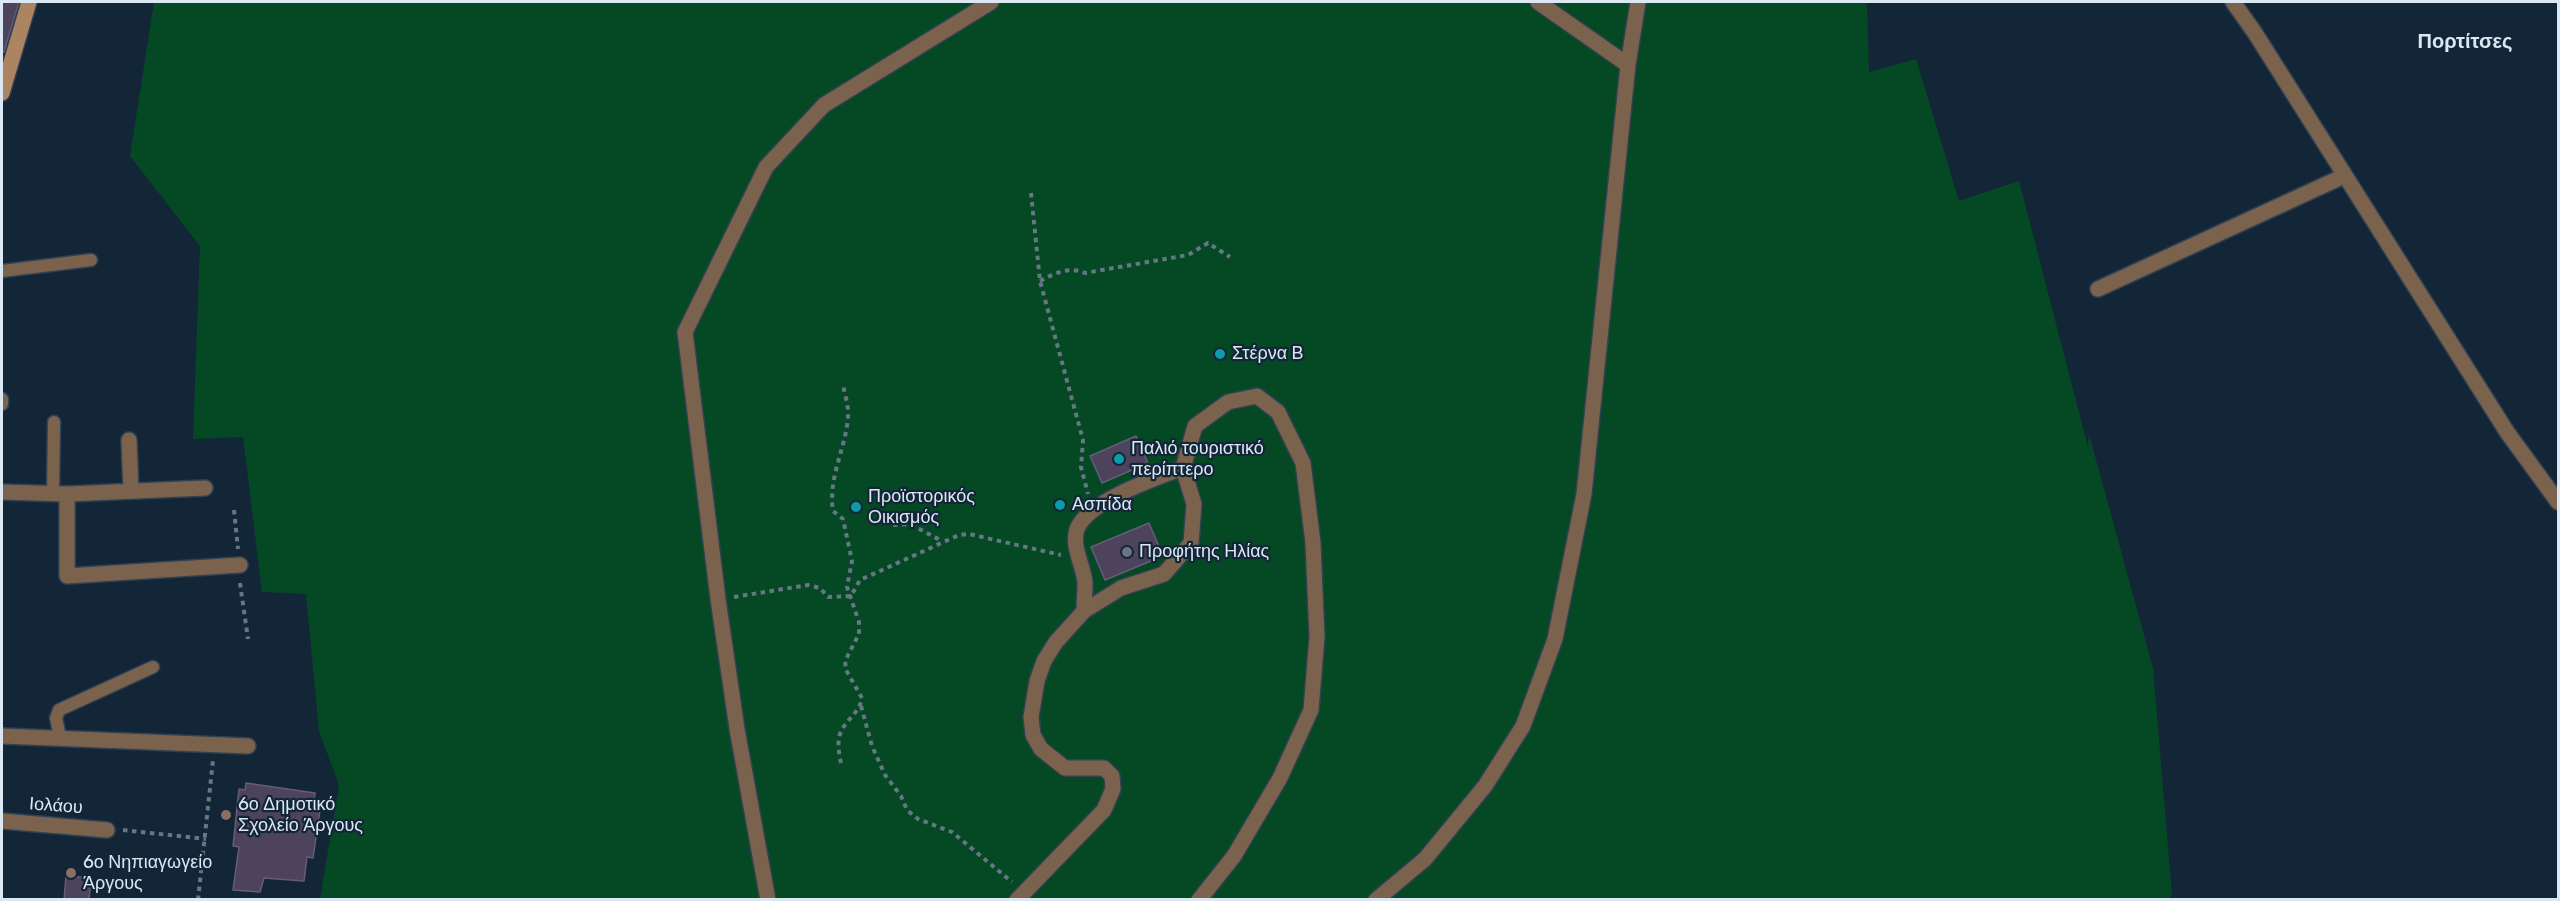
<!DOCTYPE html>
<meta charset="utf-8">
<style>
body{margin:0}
#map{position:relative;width:2560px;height:901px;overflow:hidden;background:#132638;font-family:Rubik,sans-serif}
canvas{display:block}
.frame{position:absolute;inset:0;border:3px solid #dbe7f3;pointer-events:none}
</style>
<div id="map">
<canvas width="2560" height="901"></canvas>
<div class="frame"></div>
</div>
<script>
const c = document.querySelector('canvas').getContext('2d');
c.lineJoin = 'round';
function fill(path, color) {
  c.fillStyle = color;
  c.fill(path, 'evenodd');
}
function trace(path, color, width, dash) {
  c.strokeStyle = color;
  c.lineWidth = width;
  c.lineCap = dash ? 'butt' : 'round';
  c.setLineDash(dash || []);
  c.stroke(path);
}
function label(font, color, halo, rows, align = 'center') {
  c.font = font + ' Rubik,sans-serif';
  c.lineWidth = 4.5;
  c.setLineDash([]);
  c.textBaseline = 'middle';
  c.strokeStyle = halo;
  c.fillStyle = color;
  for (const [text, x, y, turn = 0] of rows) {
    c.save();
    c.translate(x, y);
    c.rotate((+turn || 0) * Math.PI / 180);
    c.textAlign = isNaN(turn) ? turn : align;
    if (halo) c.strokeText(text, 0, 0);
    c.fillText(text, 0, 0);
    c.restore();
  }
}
const green = new Path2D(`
 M154,2h1713l2,70 47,-13 43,142 60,-20 69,266 1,-13 64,234 19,227 -4,5 -1848,-1 19,-114 -20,-54 -13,-137 -44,-2 -19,-155 -50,2 7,-193 -70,-90z`);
const building = new Path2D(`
 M2,2h17l-15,50h-2z
 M1136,436l12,27 -46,20 -12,-27z
 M1149,523l14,33 -58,24 -14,-33z
 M246,783l69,10 -1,8 7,2 -8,55 -6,-1 -3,24 -40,-3 -4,14 -27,-2 6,-43 -6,-1 6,-57 6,1z
 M66,876l25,2 -2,22h-25z`);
const path = new Path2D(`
 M1031,193l9,88 43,159 -2,27 7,27
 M1040,281c15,-8 29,-15 45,-8l103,-18 20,-12 22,14
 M234,510l4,39
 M893,525l17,-1 32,17
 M240,583l8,56
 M734,597l74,-12 12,3 8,9 23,-1 9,-16 99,-45 10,-1 92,21
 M861,706l11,40 13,29 16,21 6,14 11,9 34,13 60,50
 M841,763c-2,-9 -4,-20 -1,-29 5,-14 19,-20 22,-36l-16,-28 -1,-9 14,-27v-12l-12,-35 5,-26 -9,-42 -10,-8c-5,-33 12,-61 15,-93 1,-11 -3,-23 -5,-33
 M123,830l83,9
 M198,900l15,-140`);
const service = new Path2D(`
 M2,271l89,-11
 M2,404v-5
 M53,493l1,-71
 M60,737l-4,-19 3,-8 94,-43`);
const minor = new Path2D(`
 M1538,2l90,63
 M2233,2l22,31 252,399 51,70
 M2098,289l246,-113
 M129,440l2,51
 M2,492l65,2 138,-6
 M67,494v82l173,-11
 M1084,611c0,-9 1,-19 1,-28 -1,-17 -14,-36 -8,-54 11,-28 79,-51 106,-61
 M2,736l246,10
 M2,821l105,9
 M768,900l-31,-171 -19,-130 -33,-267 81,-165 58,-62 167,-103
 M1017,900l87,-90 9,-21 -1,-13 -8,-8h-39l-24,-19 -8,-14 -2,-18 6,-36 7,-20 12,-19 28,-31 37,-23 43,-14 27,-31 3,-39 -11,-36 12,-42 33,-24 29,-6 21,16 25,51 10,80 4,94 -6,73 -31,68 -46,78 -35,44
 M1376,900l49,-41 60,-73 38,-60 32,-87 29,-145 44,-429 10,-63`);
const secondary = new Path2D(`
 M2,93l27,-91`);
const markers = [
 [1220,354,6,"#0f9aa8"],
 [1119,459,6,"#0f9aa8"],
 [1060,505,6,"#0f9aa8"],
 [856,507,6,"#0f9aa8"],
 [1127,552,6,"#6b7280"],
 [226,815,6,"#8d6e63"],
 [71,873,6,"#8d6e63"]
];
const poiNames = [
 ["Στέρνα Β",1232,354],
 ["Παλιό τουριστικό",1131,449],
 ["περίπτερο",1131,470],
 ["Προϊστορικός",868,497],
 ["Οικισμός",868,518],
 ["Ασπίδα",1072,505],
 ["Προφήτης Ηλίας",1139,552],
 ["6ο Δημοτικό",238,805],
 ["Σχολείο Άργους",238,826],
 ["6ο Νηπιαγωγείο",83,863],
 ["Άργους",83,884]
];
const streetNames = [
 ["Ιολάου",56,806,4]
];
const neighbourhoodNames = [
 ["Πορτίτσες",2465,42]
];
fill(green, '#044924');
fill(building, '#4d435c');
trace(building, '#665c77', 1.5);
trace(service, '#2f4152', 15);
trace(minor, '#2f4152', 18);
trace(secondary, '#2f4152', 18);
trace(path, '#667686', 4, [4.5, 4.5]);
trace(service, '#7b624c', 12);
trace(minor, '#7b624c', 15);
trace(secondary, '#ad8461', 15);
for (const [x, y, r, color] of markers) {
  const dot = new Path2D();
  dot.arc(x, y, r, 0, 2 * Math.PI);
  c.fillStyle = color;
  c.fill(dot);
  trace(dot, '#132638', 2);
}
label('18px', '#dbe7f3', '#132638', poiNames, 'left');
label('18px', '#dbe7f3', '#132638', streetNames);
label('bold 20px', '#dbe7f3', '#132638', neighbourhoodNames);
</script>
